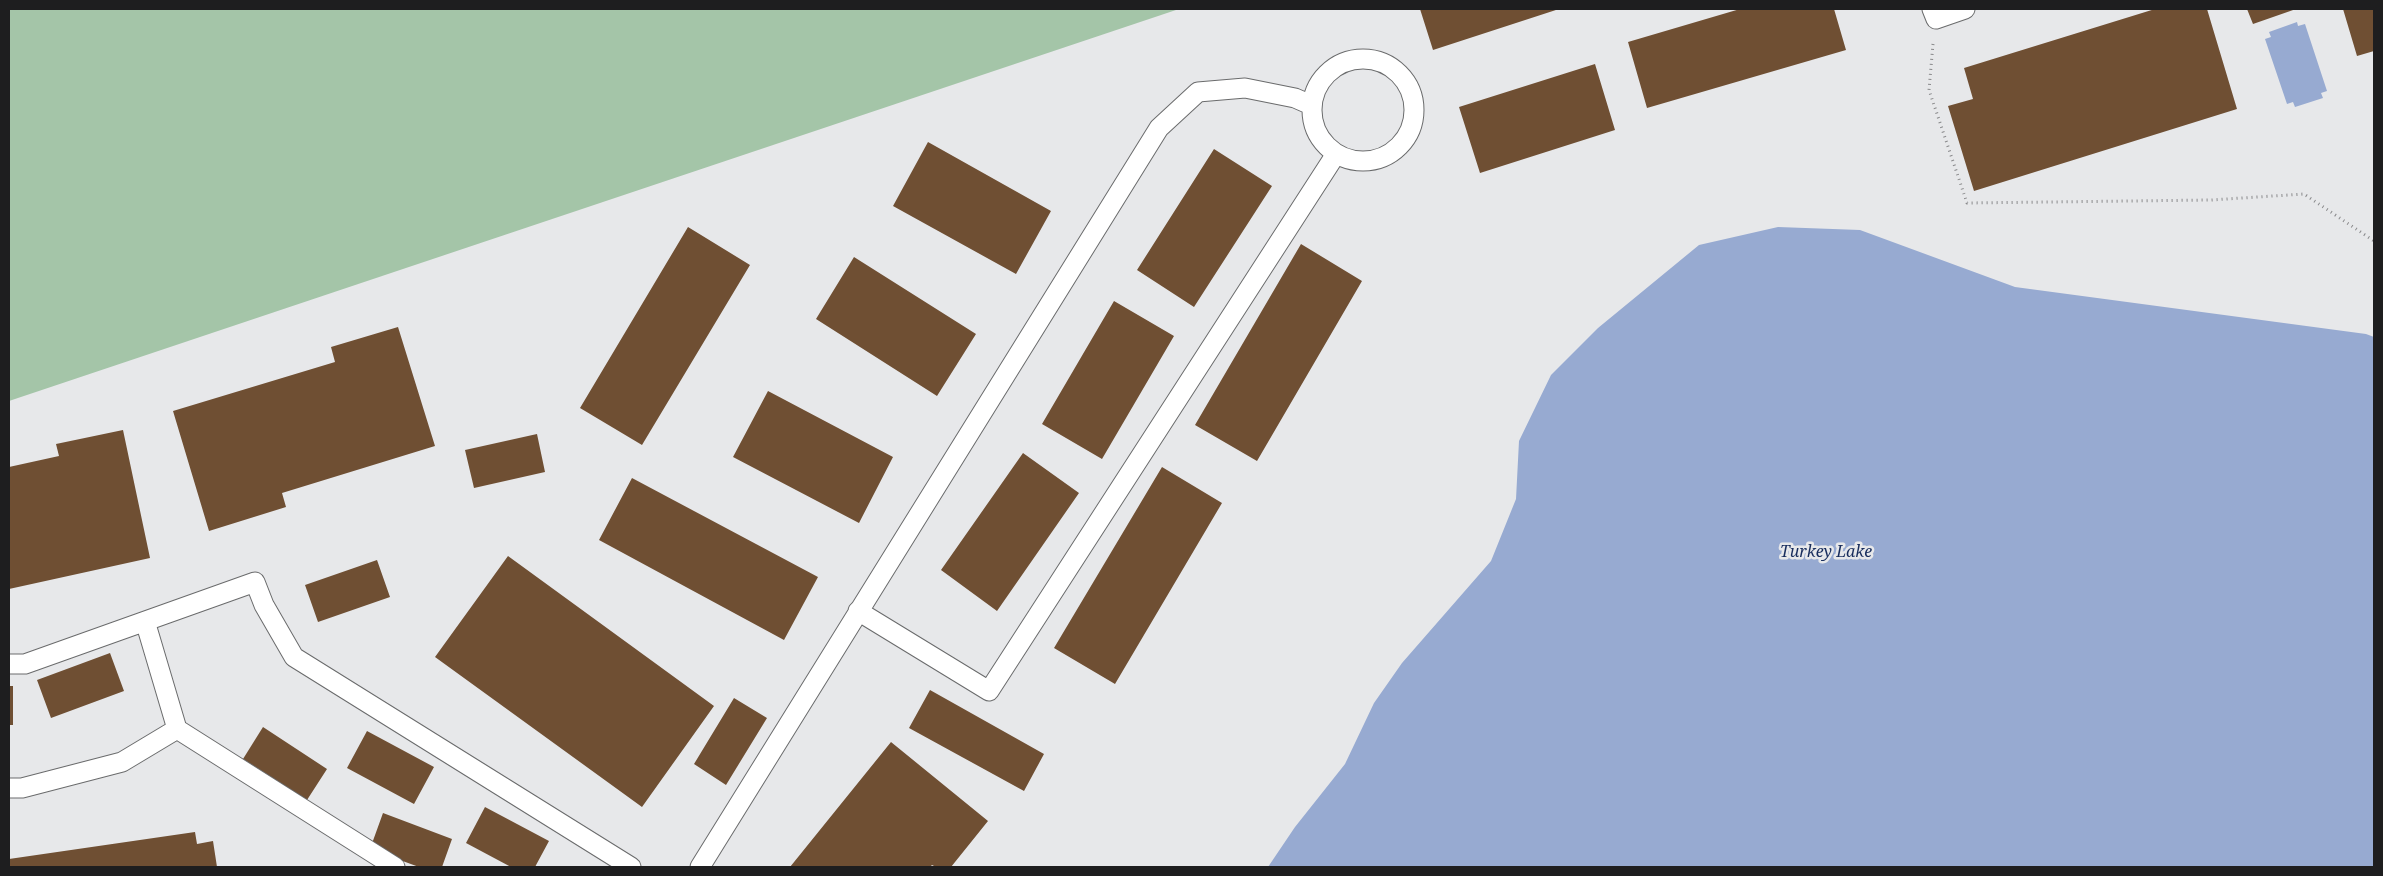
<!DOCTYPE html>
<style>
body{margin:0}
#map{position:relative;width:2383px;height:876px;overflow:hidden;background:#e7e8ea;font-family:"Noto Serif",serif}
canvas{display:block}
.frame{position:absolute;inset:0;border:10px solid #1e1e1f;pointer-events:none}
</style>
<div id="map">
<canvas width="2383" height="876"></canvas>
<div class="frame"></div>
</div>
<script>
const c = document.querySelector('canvas').getContext('2d');
c.lineJoin = 'round';
function fill(path, color) {
  c.fillStyle = color;
  c.fill(path, 'evenodd');
}
function trace(path, color, width, dash) {
  c.strokeStyle = color;
  c.lineWidth = width;
  c.lineCap = dash ? 'butt' : 'round';
  c.setLineDash(dash || []);
  c.stroke(path);
}
function label(font, color, halo, rows, align = 'center') {
  c.font = font + ' "Noto Serif",serif';
  c.lineWidth = 5;
  c.setLineDash([]);
  c.textBaseline = 'middle';
  c.strokeStyle = halo;
  c.fillStyle = color;
  for (const [text, x, y, turn = 0] of rows) {
    c.save();
    c.translate(x, y);
    c.rotate((+turn || 0) * Math.PI / 180);
    c.textAlign = isNaN(turn) ? turn : align;
    if (halo) c.strokeText(text, 0, 0);
    c.fillText(text, 0, 0);
    c.restore();
  }
}
const green = new Path2D(`
 M9,9h1170l-1170,392z`);
const water = new Path2D(`
 M2297,22l1,4 7,-2 22,67 -6,2 2,5 -28,9 -2,-5 -6,2 -22,-65 6,-2 -2,-5z
 M1778,227l82,3 155,57 351,47 8,3v530h-1106l27,-40 50,-63 29,-61 28,-40 89,-102 25,-62 3,-58 32,-66 47,-47 101,-83z`);
const building = new Path2D(`
 M1420,9h139l-126,41z
 M1740,9h94l12,41 -199,58 -19,-66z
 M2155,9h52l30,100 -263,82 -26,-85 25,-7 -9,-31z
 M2247,9h49l-43,15z
 M2343,9h31v42l-17,5z
 M1595,64l20,66 -135,43 -21,-66z
 M928,142l123,69 -35,63 -123,-68z
 M1214,149l58,37 -78,121 -57,-37z
 M688,227l62,38 -108,180 -62,-37z
 M1301,244l61,37 -105,180 -62,-36z
 M854,257l122,77 -39,62 -121,-77z
 M1114,301l60,35 -72,123 -60,-35z
 M398,327l37,119 -153,47 4,14 -77,24 -36,-120 162,-49 -4,-15z
 M768,391l125,66 -34,66 -126,-66z
 M123,430l27,128 -141,31v-122l50,-11 -3,-12z
 M537,434l8,38 -71,16 -9,-38z
 M1023,453l56,40 -82,118 -56,-41z
 M1162,467l60,36 -107,181 -61,-36z
 M632,478l186,99 -34,63 -185,-100z
 M508,556l206,150 -72,101 -207,-150z
 M377,560l13,37 -72,25 -13,-37z
 M110,653l14,38 -73,27 -14,-38z
 M9,686h4v39h-4z
 M930,690l114,64 -20,37 -115,-63z
 M734,698l33,20 -41,67 -32,-21z
 M263,727l64,42 -20,31 -64,-41z
 M367,731l67,36 -20,37 -67,-36z
 M891,742l97,79 -37,46h-15l-4,-2 -2,2h-140z
 M485,807l64,34 -14,26h-24l-45,-24z
 M383,813l69,26 -10,28h-23l-49,-18z
 M195,832l2,12 16,-3 4,26h-208v-8z`);
const path = new Path2D(`
 M1933,44l-4,46 38,113 244,-3 93,-6 70,47`);
const lane = new Path2D(`
 M1932,9l4,10 29,-10
 M1312 110a51 51 0 1 1 102 0a51 51 0 1 1-102 0Z
 M858,611l131,80 347,-537
 M145,621l32,108
 M9,664h16l230,-82 9,23 30,52 337,210
 M9,788h13l100,-26 55,-33 218,138
 M700,867l459,-739 39,-36 47,-4 50,10 16,7`);
const waterNames = [
 ["Turkey Lake",1826,552]
];
fill(green, '#a4c5a8');
fill(water, '#97aad1');
fill(building, '#6f4f33');
trace(lane, '#6a6b6c', 21);
trace(path, '#89898b', 3, [1, 4]);
trace(lane, '#fff', 19);
label('italic 16px', '#182d5d', '#e7e8ea', waterNames);
</script>
